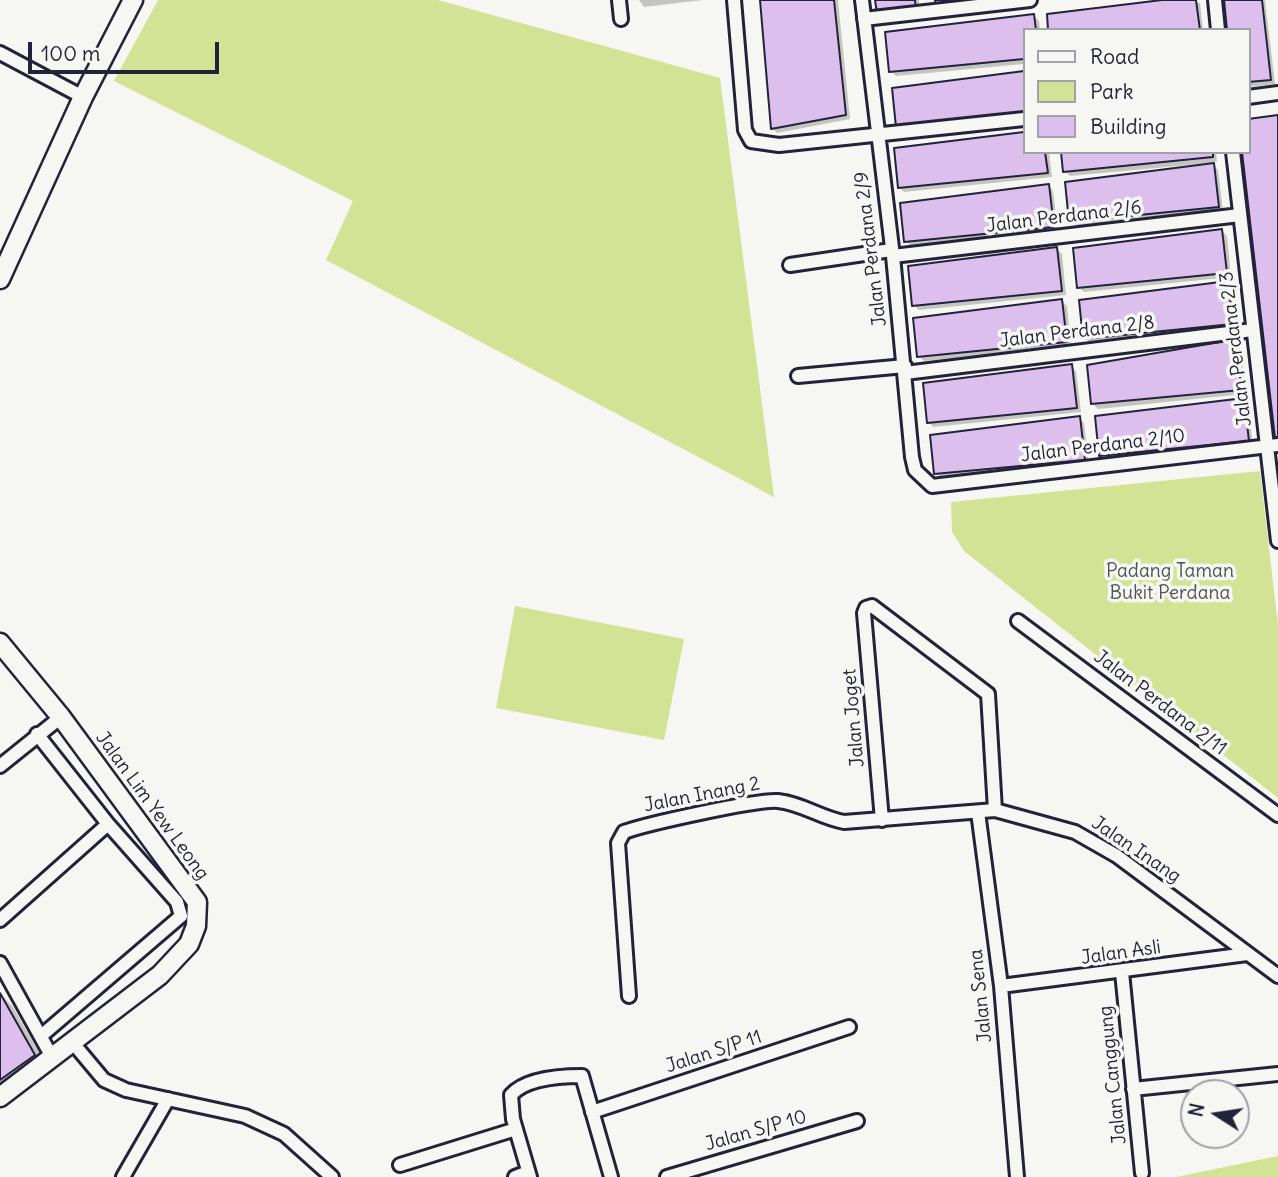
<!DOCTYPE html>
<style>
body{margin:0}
#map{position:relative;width:1278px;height:1177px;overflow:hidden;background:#f6f6f2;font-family:Delius,sans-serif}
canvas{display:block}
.legend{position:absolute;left:1023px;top:28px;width:228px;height:126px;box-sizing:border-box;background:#f6f6f2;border:2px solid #a1a1a9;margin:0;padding:9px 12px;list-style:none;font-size:21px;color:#22223b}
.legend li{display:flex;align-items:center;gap:14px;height:35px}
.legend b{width:35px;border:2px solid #a1a1a9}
.north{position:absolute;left:1180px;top:1079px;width:70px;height:70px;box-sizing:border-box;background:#f6f6f2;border:2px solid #a1a1a9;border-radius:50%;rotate:282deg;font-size:19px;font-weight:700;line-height:28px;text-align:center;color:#22223b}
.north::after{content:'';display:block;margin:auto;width:24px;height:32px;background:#22223b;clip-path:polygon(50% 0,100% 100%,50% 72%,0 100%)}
.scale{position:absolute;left:28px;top:42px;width:191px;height:32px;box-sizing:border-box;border:4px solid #22223b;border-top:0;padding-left:9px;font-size:21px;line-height:24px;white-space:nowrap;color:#22223b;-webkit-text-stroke:5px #f6f6f2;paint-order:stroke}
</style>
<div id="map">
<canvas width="1278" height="1177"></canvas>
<ul class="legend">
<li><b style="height:9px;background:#f6f6f2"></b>Road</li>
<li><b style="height:19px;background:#d3e396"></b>Park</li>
<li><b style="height:19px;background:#dcbfed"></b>Building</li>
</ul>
<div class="north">N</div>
<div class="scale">100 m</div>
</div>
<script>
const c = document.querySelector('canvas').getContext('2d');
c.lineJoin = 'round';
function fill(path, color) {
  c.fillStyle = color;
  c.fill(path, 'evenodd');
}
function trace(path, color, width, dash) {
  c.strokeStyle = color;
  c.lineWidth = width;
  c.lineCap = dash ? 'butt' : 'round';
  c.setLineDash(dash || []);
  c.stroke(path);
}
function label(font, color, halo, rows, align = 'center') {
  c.font = font + ' Delius,sans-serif';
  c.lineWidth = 7;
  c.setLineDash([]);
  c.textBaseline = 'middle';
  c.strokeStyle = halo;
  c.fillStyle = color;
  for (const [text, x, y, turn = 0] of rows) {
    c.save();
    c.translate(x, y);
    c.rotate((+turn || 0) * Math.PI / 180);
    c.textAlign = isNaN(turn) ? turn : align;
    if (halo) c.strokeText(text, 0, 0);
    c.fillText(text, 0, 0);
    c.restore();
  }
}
const green = new Path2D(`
 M158,0h280l282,78 54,419 -448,-237 27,-59 -239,-120z
 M1260,471l18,154v173l-314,-247 -12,-19 -1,-30z
 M515,606l169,33 -20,101 -168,-32z
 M1278,1156v21h-102z`);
const shadow = new Path2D(`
 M639,0h64l-59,7z
 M761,0h77l12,119 -73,14 -5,-5z
 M877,0h42l1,15z
 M1176,0l24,3 3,27h-153z
 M1225,0h40l10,84 -27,3v-57z
 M1034,16l5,5 1,9h-16v34l-128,12 -5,-5z
 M1024,133v19h25l3,25 -148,15 -5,-5 -3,-37z
 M1063,152h153l1,10h-6l7,8 5,41 -147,15 -5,-5 128,-54v-3l-129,12 -5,-5z
 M1049,186l4,5 5,41 -147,14 -5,-5z
 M1222,231l5,5 4,41 -147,15 -5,-5z
 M1057,249l5,5 4,41 -147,15 -5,-5z
 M1227,283l5,5 5,41 -147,14 -5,-5z
 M1062,301l5,5 4,41 -147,14 -5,-5z
 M1236,341l5,5 4,48 -147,15 -5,-5z
 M1071,366l5,5 5,41 -148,15 -4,-5z
 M1243,399l5,5 5,42 -148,14 -4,-5z
 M1079,418l5,5 5,41 -148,14 -5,-5z
 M0,993l13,14 37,65 -50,36z`);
const building = new Path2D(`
 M760,0h74l12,115 -75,14z
 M875,0h40l1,11 -39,2z
 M935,0h40v4l-39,2z
 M1162,0h34l4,30h-152l-1,-16z
 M1224,0h38l9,80 -23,2v-52h-21z
 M1034,14l2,16h-12v29l-135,13 -4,-40z
 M1024,71v44l-128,12 -4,-39z
 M1278,115v323h-3l-33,-286h6v-33z
 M1024,132v20h21l3,21 -150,15 -4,-40z
 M1061,152h152v5l-150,15z
 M1214,163l5,44 -150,15 -4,-40z
 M1049,184l5,43 -150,15 -4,-39z
 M1222,229l5,44 -150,15 -4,-40z
 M1057,247l5,44 -150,15 -4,-40z
 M1228,281l5,43 -150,15 -4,-39z
 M1062,299l5,43 -150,15 -4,-39z
 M1237,339l4,51 -150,14 -4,-39z
 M1072,364l5,44 -150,15 -4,-40z
 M1244,398l5,43 -150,15 -4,-40z
 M1080,416l5,44 -151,14 -4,-39z
 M0,993l35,62 -35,25z`);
const street = new Path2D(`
 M619,0l2,19
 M734,0l11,130 6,11 28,4 245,-26
 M862,0l31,256 19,201 3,13 17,16 346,-41
 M1215,0l3,30
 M864,19l166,-19
 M0,53l83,44
 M1248,97l30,-4
 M1233,152l45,389
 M893,256l347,-41
 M790,265l101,-15
 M905,373l348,-43
 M798,376l107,-10
 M1018,621l260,194
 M37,734l71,90 69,78 4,14 -140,120
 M0,766l61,-49
 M978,812l23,174 16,191
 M882,820l-18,-207 2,-5 6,-2 116,88 7,116
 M0,920l108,-96
 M0,963l52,94
 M1122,972l20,201
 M1001,986l246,-32
 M629,996l-11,-153 6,-11c22,-8 134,-33 154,-31 23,2 43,17 66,21l151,-12 80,22 42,24 161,120
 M73,1043l31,37 22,10 119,26 39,18 48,43
 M1133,1089l145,-15
 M592,1112l257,-85
 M400,1165l116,-36
 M123,1177l45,-78
 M515,1177l13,-5
 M530,1177l-17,-58 -2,-24c15,-17 50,-19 71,-19l29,101
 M667,1177l190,-56`);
const secondary = new Path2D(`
 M0,279l83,-182 50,-97
 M0,643l61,74 136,185 -1,24 -7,18 -29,31 -160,122`);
const streetNames = [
 ["Jalan Perdana 2/6",1064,217,-7],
 ["Jalan Perdana 2/9",871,249,-97],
 ["Jalan Perdana 2/8",1077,332,-7],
 ["Jalan Perdana 2/3",1236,349,-97],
 ["Jalan Perdana 2/10",1103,446,-7],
 ["Jalan Perdana 2/11",1160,703,37],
 ["Jalan Joget",854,718,-95],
 ["Jalan Inang 2",702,795,-11],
 ["Jalan Lim Yew Leong",152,806,54],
 ["Jalan Inang",1136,850,34],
 ["Jalan Asli",1121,953,-8],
 ["Jalan Sena",981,996,-96],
 ["Jalan S/P 11",714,1052,-18],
 ["Jalan Canggung",1113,1075,-96],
 ["Jalan S/P 10",756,1131,-16]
];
const parkNames = [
 ["Padang Taman",1170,572],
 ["Bukit Perdana",1170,594]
];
fill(green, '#d3e396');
fill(shadow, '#0003');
fill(building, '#dcbfed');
trace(building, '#22223b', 2);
trace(street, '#22223b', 18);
trace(secondary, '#22223b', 23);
trace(street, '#f6f6f2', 12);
trace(secondary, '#f6f6f2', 18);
label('19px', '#22223b', '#f6f6f2', streetNames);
label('19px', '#4e5252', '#f6f6f2', parkNames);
</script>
